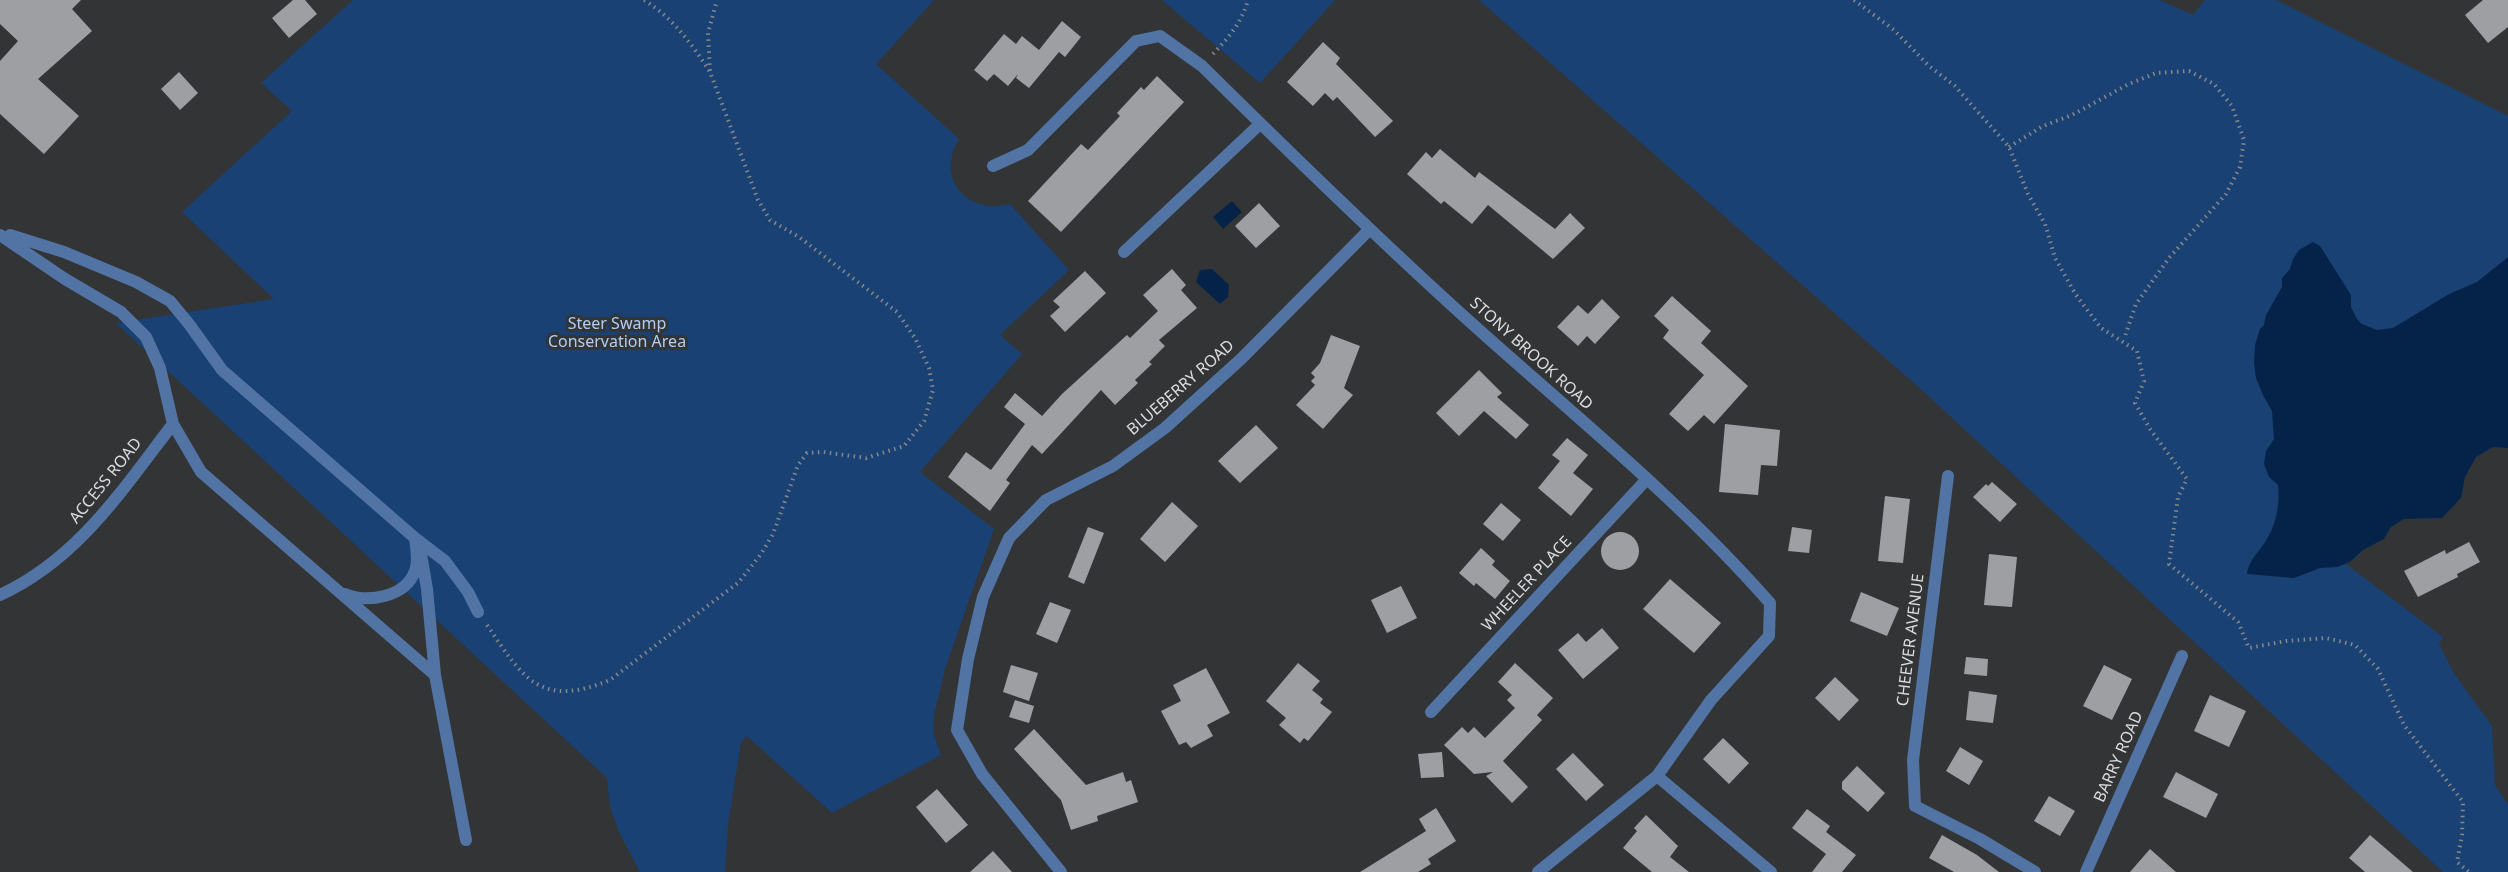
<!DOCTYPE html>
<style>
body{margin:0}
canvas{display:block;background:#323436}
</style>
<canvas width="2508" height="872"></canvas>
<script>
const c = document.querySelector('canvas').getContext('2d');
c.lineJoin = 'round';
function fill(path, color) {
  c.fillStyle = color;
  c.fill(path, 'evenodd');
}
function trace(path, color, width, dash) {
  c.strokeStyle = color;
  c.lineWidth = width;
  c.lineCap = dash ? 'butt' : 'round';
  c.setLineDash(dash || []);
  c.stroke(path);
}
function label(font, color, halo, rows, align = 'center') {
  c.font = font + ' "Noto Sans",sans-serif';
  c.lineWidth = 6;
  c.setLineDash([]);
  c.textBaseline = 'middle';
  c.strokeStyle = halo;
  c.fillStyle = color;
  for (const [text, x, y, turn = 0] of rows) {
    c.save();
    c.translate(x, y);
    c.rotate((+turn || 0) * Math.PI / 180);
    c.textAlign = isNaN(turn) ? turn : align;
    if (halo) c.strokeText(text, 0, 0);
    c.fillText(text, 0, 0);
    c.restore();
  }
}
const green = new Path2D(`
 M353,0h581l-58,64 83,75c-24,40 8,76 51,65l59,66 -69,65 22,19 -102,118 74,57 -49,140 -11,46 -1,17 8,23 -109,58 -85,-77 -6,6 -13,83 -3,47h-85l-21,-40 -9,-25 -3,-29 -491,-455 158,-24 -92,-87 110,-101 -31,-28z
 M1162,0h173l-75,83z
 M1479,0h681l33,15 12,-15h71l232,116v332l-15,-1 -17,10 -11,20 -4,21 -19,20 -38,1 -13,8 -7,12 -21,11 -6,7 -11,7 97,73 -4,7 14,28 39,54 3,59 13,20v67h-65l-519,-480z`);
const water = new Path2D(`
 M1232,201l10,11 -19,17 -10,-12z
 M2313,242l7,4 31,49v12l6,12 5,5 15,6 16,-2 56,-34 28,-12 31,-25v191l-15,-1 -17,10 -11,20 -4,21 -19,20 -38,1 -13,8 -7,12 -21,11 -13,12 -13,5 -17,1 -26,10 -47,-4c2,-16 14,-23 21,-37 9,-15 12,-35 10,-52l-9,-8 -5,-13 2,-13 8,-12 -2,-28 -9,-16 -7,-17 -2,-15 1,-18 5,-16 4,-4 2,-10 16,-28v-9l8,-9 3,-10 6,-9z
 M1212,269l17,16 -1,12 -8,7 -24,-22 4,-12z`);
const building = new Path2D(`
 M0,0h81l-9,9 20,22 -54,48 41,37 -35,38 -44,-40v-53l18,-20 -18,-17z
 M293,0h12l12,14 -28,24 -17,-20z
 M2483,0h25v27l-20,16 -23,-28z
 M1062,21l19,16 -16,20 -6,-5 -30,36 -13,-10 2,-4 -10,12 -14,-12 -7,7 -13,-11 30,-36 12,10 6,-8 17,14z
 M1323,42l17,16 -4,6 57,57 -18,16 -38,-40 -4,4 -8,-8 -12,13 -26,-24z
 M179,72l19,21 -18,17 -19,-21z
 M1157,76l27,26 -123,130 -33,-31 53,-57 7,6 32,-34 -3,-3 24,-26 3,3z
 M1440,149l35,29 4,-6 76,57 15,-16 15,15 -32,31 -65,-54 -16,19 -28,-23 -3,3 -34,-30 19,-22 6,6z
 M1259,203l21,23 -24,22 -21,-22z
 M1172,269l14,16 -5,5 16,18 -38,32 6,6 -16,16 3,2 -17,16 3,3 -23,22 -14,-15 -59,64 -10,-9 -26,35 4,3 -20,28 -42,-34 18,-25 25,18 34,-46 -21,-17 11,-14 27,23 20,-22 65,-59 3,3 28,-27 -15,-16z
 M1085,271l21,22 -41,39 -15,-16 10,-9 -7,-6z
 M1672,296l39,35 -10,12 47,43 -34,38 -10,-9 -16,16 -19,-17 35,-39 -41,-37 6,-8 -15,-14z
 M1602,299l18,18 -25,27 -8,-8 -9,10 -21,-19 21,-22 10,9z
 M1331,335l29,11 -16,42 9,7 -30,34 -27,-24 19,-20 -4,-4 4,-4 -4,-4 9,-10z
 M1479,370l23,23 -5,4 32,28 -13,14 -32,-28 -25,25 -23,-23z
 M1725,424l55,6 -3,36 -16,-1 -3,30 -39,-3z
 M1256,425l22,23 -38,35 -22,-22z
 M1567,438l21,17 -15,18 20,16 -22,27 -33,-28 22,-27 -8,-6z
 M1992,482l25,22 -17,18 -27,-25 13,-13 2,2z
 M1885,496l25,3 -7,64 -25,-2z
 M1172,502l26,24 -33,36 -25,-23z
 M1501,503l20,17 -18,21 -20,-17z
 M1088,527l16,6 -20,51 -16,-7z
 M1792,527l20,3 -3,23 -21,-2z
 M1601 551a19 19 0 1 1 38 0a19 19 0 1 1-38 0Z
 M2469,542l11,20 -23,12 1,3 -40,20 -14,-26 41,-21 1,4z
 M1481,548l14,13 -3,4 18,16 -15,18 -19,-16 -2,3 -15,-13z
 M1989,554l28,3 -5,50 -28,-2z
 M1670,579l51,44 -27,30 -51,-44z
 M1401,586l16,32 -30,15 -16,-33z
 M1861,592l38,16 -12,28 -37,-15z
 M1050,602l21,8 -14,33 -21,-9z
 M1602,628l17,20 -36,31 -25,-29 20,-17 8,9z
 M1966,657l22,2 -1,17 -23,-2z
 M1298,663l22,18 -8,9 11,9 -3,4 12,9 -24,29 -4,-3 -4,5 -21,-18 7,-7 -20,-17z
 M1515,663l38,35 -16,17 5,5 -39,41 25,26 -16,16 -26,-27 7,-4 -19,2 -30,-29 18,-18 6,6 6,-6 11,11 30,-30 -8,-8 5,-5 -14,-13z
 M1011,665l27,8 -9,28 -26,-9z
 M2104,665l28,14 -20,41 -29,-14z
 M1206,668l24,45 -23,12 6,11 -22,12 -5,-6 -7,3 -18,-34 20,-10 -8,-16z
 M1835,677l24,23 -20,21 -24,-23z
 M1969,691l28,4 -4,28 -27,-3z
 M2210,695l36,16 -17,36 -35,-16z
 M1015,700l19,6 -5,17 -20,-6z
 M1034,729l52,56 37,-13 3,10 5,-2 7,22 -41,14 1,5 -27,9 -10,-30 -47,-51z
 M1723,738l26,25 -20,21 -26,-25z
 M1960,747l23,14 -14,24 -23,-14z
 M1442,752l2,25 -23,1 -3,-24z
 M1573,753l31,32 -18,16 -30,-32z
 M1857,766l28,27 -17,19 -26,-23v-7z
 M2176,772l42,22 -12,24 -43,-21z
 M937,789l31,36 -22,18 -30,-36z
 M2049,796l26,15 -15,25 -26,-15z
 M1436,808l20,33 -28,18 3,5 -13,8h-58l66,-41 -7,-12z
 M1807,809l23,17 -4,6 30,23 -14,17h-30l14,-18 -34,-26z
 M1646,815l32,31 -8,11 19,15h-37l-29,-24 14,-17 -3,-3z
 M1942,835l35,20 22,17h-45l-25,-14z
 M2370,835l43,37h-48l-16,-14z
 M2150,849l26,23h-46z
 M993,851l19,21h-42z`);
const path = new Path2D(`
 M644,0c29,18 47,43 66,72
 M1854,0l40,30 35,36 26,20 54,61 19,47 17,30 10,34 21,37 25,33 36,23 7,30 -9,22 15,26 37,50 -9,18 -9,67 69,58 11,26 37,-7 40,-3 29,7 23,24 26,56 59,77 -1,33 -5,27 12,10
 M1213,54c16,-17 29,-32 35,-54
 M2009,147l34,-21 29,-11 57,-31 27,-11 33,-2 25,13 18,22 12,34 -4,27 -14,27 -57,64 -33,46 -12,35
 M487,625c36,53 53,84 123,55l129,-98 22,-28 12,-20 25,-69 9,-12 16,-1 43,6 38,-12 20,-25 9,-31 -4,-22 -14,-30 -18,-26 -98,-75 -29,-17 -12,-20 -48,-128 -2,-39 9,-33`);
const service = new Path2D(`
 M0,235l65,44 56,33 25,25 14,31 13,56 28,48 234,203 31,165
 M10,235l54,17 72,30 34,19 19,23 33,46 193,168c1,10 4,23 0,33 -10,27 -48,32 -70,23
 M1124,252l136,-128
 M415,538l30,23 23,31 10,20
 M421,554l6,35 8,86
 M0,595c78,-36 122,-105 173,-171`);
const minor = new Path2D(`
 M993,166l35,-16 108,-109 24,-5 42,30c87,86 175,172 266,254 102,92 211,179 302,283l-1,33 -58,64 -54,76 114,96
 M1948,476l-35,284 2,46 65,33 55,33
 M1431,712l216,-233
 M1061,872l-79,-98 -25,-44 11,-71 15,-62 26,-59 37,-38 67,-34 52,-38 76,-69 129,-130
 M1538,872l119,-96
 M2086,872l96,-216`);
const parkNames = [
 ["Steer Swamp",617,324],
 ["Conservation Area",617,342]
];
const streetNames = [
 ["STONY BROOK ROAD",1531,354,42],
 ["BLUEBERRY ROAD",1181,388,-41],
 ["ACCESS ROAD",106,481,-51],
 ["WHEELER PLACE",1527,584,-47],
 ["CHEEVER AVENUE",1911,640,-83],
 ["BARRY ROAD",2119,757,-66]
];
fill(green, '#1a4173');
fill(water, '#052348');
fill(building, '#9d9fa2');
trace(path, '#87888a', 4, [1.5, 4.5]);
trace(service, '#5174a4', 12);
trace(minor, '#5174a4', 12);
label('16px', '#b0cef5', '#323436', parkNames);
label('16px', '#dbdcdd', '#323436', streetNames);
</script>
